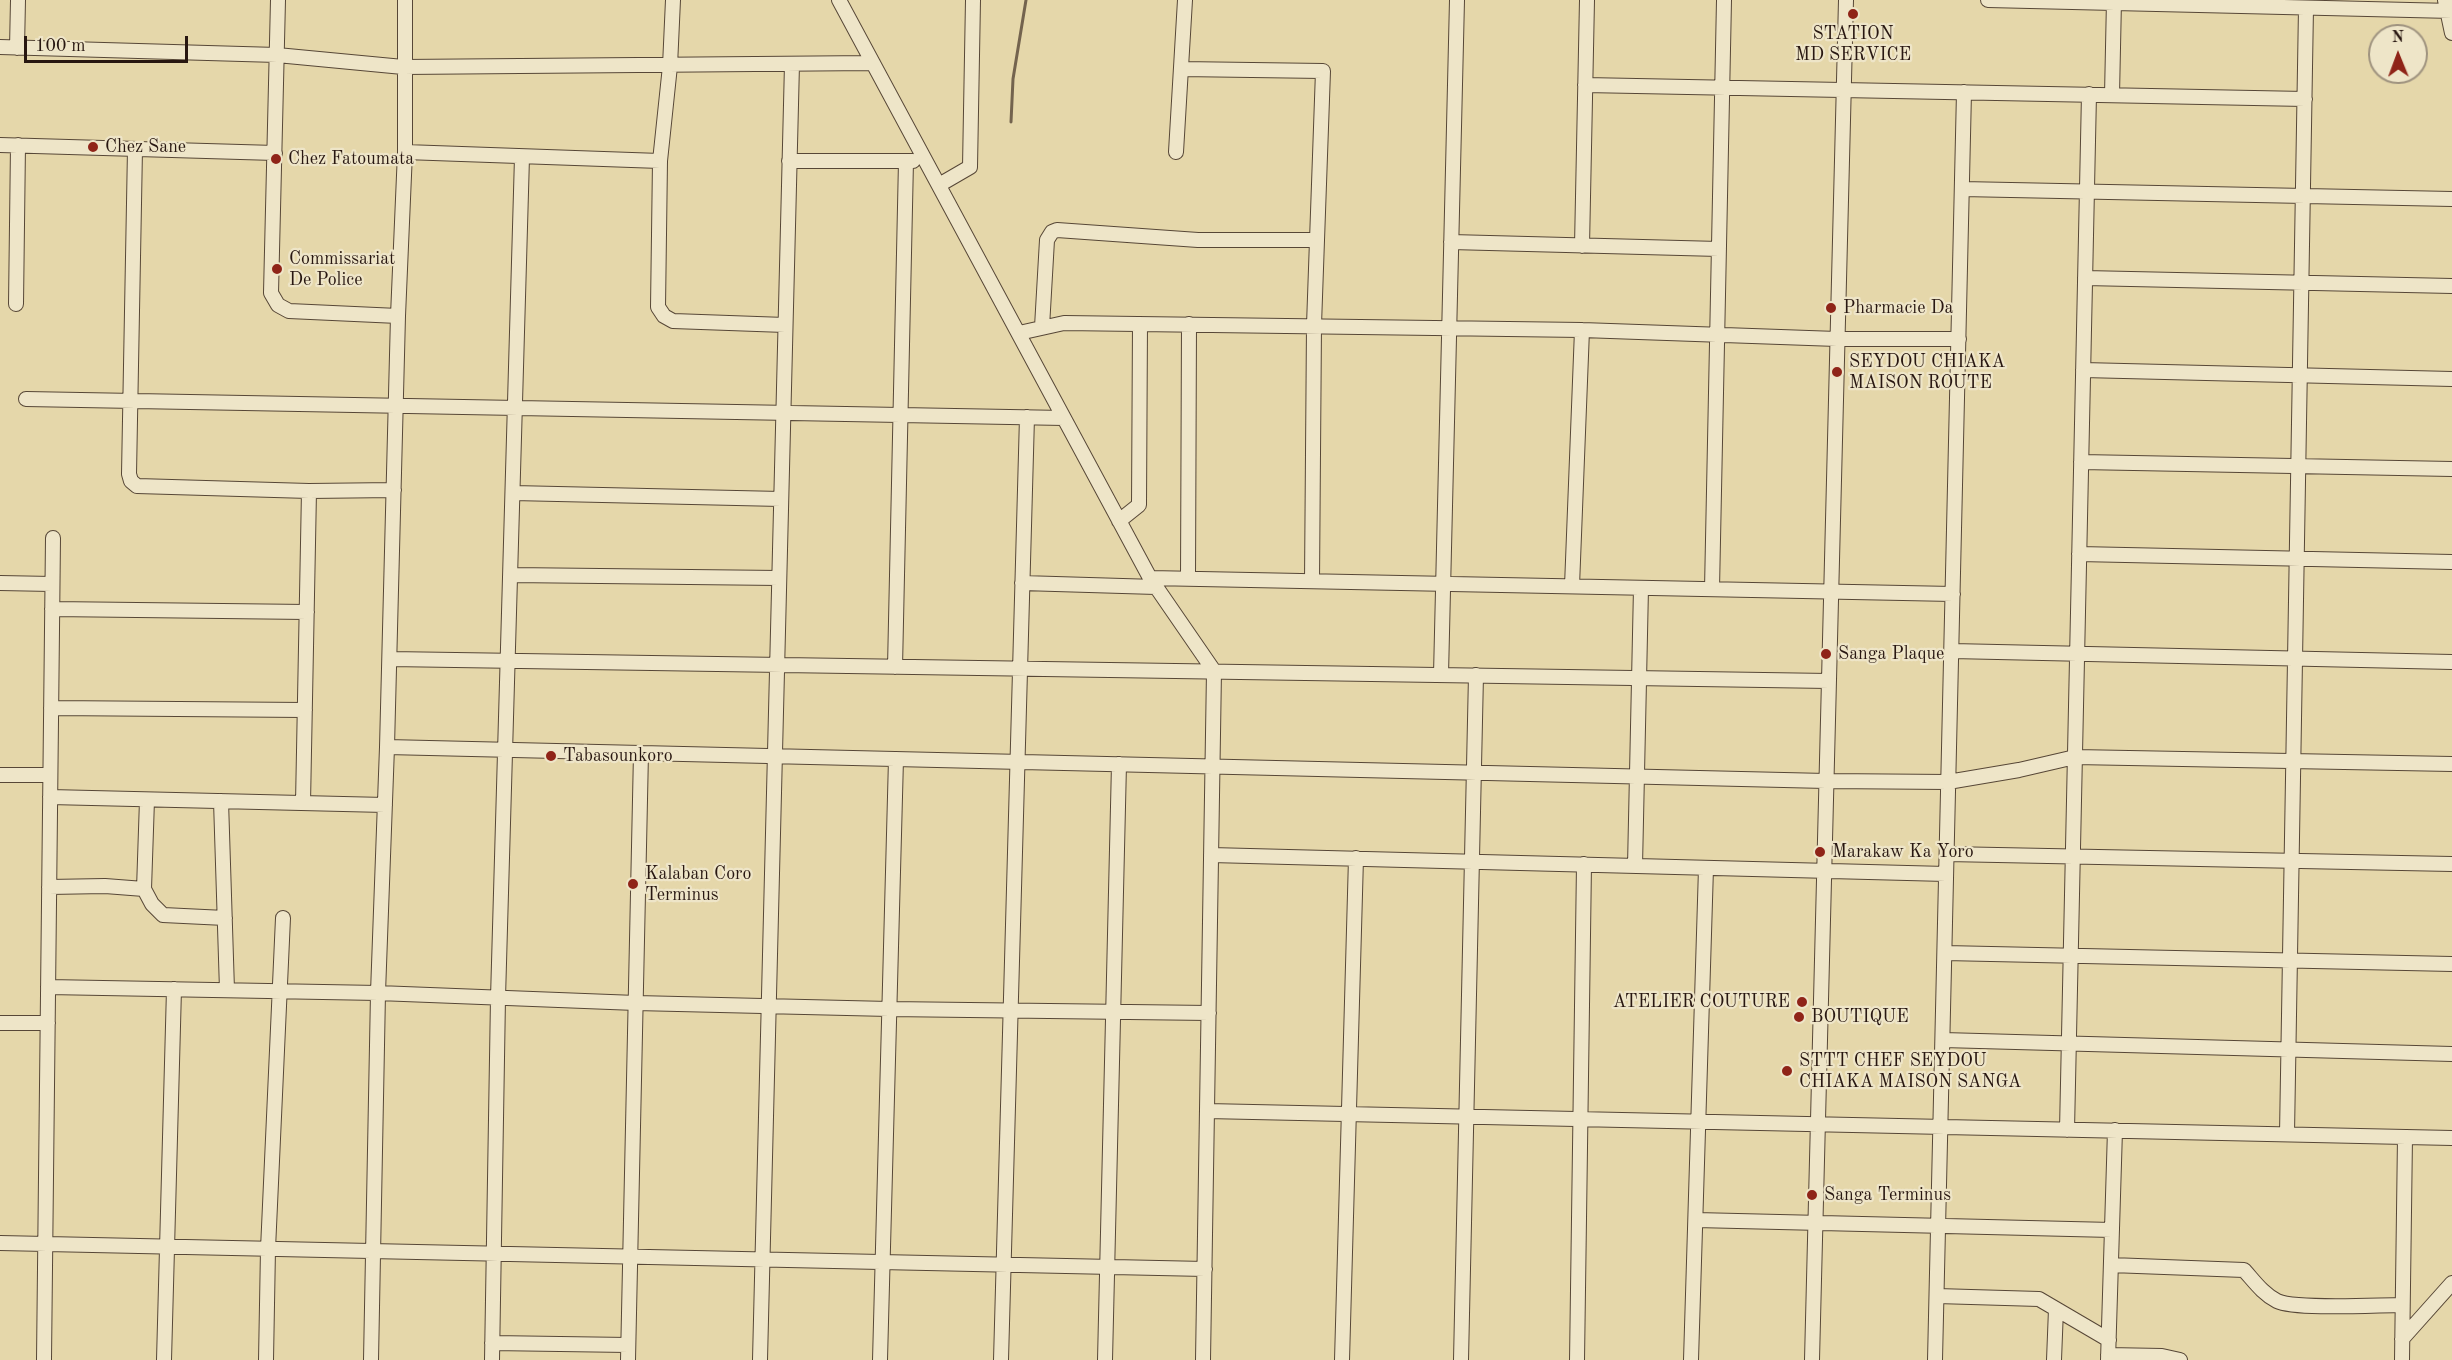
<!DOCTYPE html>
<style>
body{margin:0}
#map{position:relative;width:2452px;height:1360px;overflow:hidden;background:#e5d7aa;font-family:"Old Standard TT",serif}
canvas{display:block}
.north{position:absolute;left:2368px;top:24px;width:60px;height:60px;box-sizing:border-box;background:#eee5c8;border:2px solid #9f937f;border-radius:50%;rotate:359deg;font-size:16px;font-weight:700;line-height:24px;text-align:center;color:#281711}
.north::after{content:'';display:block;margin:auto;width:21px;height:27px;background:#8f2418;clip-path:polygon(50% 0,100% 100%,50% 72%,0 100%)}
.scale{position:absolute;left:24px;top:36px;width:164px;height:27px;box-sizing:border-box;border:3px solid #281711;border-top:0;padding-left:8px;font-size:18px;line-height:21px;white-space:nowrap;color:#281711;-webkit-text-stroke:4px #eee5c8;paint-order:stroke}
</style>
<div id="map">
<canvas width="2452" height="1360"></canvas>
<div class="north">N</div>
<div class="scale">100 m</div>
</div>
<script>
const c = document.querySelector('canvas').getContext('2d');
c.lineJoin = 'round';
function trace(path, color, width, dash) {
  c.strokeStyle = color;
  c.lineWidth = width;
  c.lineCap = dash ? 'butt' : 'round';
  c.setLineDash(dash || []);
  c.stroke(path);
}
function label(font, color, halo, rows, align = 'center') {
  c.font = font + ' "Old Standard TT",serif';
  c.lineWidth = 4.5;
  c.setLineDash([]);
  c.textBaseline = 'middle';
  c.strokeStyle = halo;
  c.fillStyle = color;
  for (const [text, x, y, turn = 0] of rows) {
    c.save();
    c.translate(x, y);
    c.rotate((+turn || 0) * Math.PI / 180);
    c.textAlign = isNaN(turn) ? turn : align;
    if (halo) c.strokeText(text, 0, 0);
    c.fillText(text, 0, 0);
    c.restore();
  }
}
const stream = new Path2D(`
 M1011,122l2,-43 13,-79`);
const street = new Path2D(`
 M278,0l-7,293 7,12 11,6 109,5
 M673,0l-3,66 -10,95 -2,146 6,9 9,5 112,4
 M839,0l311,578 64,93 -11,689
 M1988,0l464,11
 M2445,0l7,33
 M0,47l277,8 126,12 470,-4
 M17,48l1,-48
 M1181,69l142,2 -9,254 -2,256
 M1585,85l720,14
 M2112,95l2,-95
 M0,145l275,8
 M135,149l-6,325 2,7 6,5 172,5 85,-1
 M405,152l255,9
 M1176,152l9,-152
 M789,161h124
 M939,185l31,-18 3,-167
 M1962,189l490,10
 M1451,242l268,7
 M1582,246l5,-246
 M2085,278l367,8
 M16,304l2,-159
 M1042,327l5,-87 5,-8 5,-2 141,10h119
 M1019,333l45,-10 518,7 255,9h122
 M2083,370l369,9
 M26,399l1038,19
 M2081,462l371,7
 M513,493l268,6
 M1119,521l20,-16 1,-181
 M2079,554l373,8
 M511,575l268,3
 M1150,578l803,16
 M1188,578l1,-254
 M0,583l52,1
 M1022,583l134,4
 M1572,586l10,-256
 M1712,589l12,-589
 M52,609l255,3
 M1952,651l500,11
 M390,659l1439,22
 M895,667l11,-506
 M1441,675l16,-675
 M51,708l254,2
 M387,747l1439,34 122,1 71,-12 56,-13 377,7
 M0,775h50
 M50,797l335,8
 M221,801l6,189
 M303,803l6,-312
 M1947,854l505,10
 M1211,855l735,19
 M1635,866l6,-278
 M49,887l56,-1 39,3 8,15 11,11 62,3
 M144,889l3,-89
 M1945,953l507,11
 M48,987l330,6 258,10 253,6 320,4
 M0,1023h48
 M1943,1040l509,14
 M1207,1111l1245,27
 M2067,1130l22,-1036
 M2287,1134l19,-1126
 M1696,1220l416,10
 M0,1243l1205,26
 M2111,1265l133,5c10,11 19,24 33,31 19,9 100,4 125,4
 M1937,1296l102,3 70,41
 M2402,1339l50,-56
 M492,1343l136,2
 M2108,1355l54,1 18,4
 M44,1360l9,-822
 M164,1360l10,-371
 M266,1360l2,-111 15,-331
 M371,1360l7,-367 9,-246 11,-431 7,-164v-152
 M492,1360l6,-362 24,-841
 M628,1360l13,-607
 M760,1360l32,-1296
 M880,1360l16,-601
 M1001,1360l26,-943
 M1105,1360l14,-596
 M1342,1360l14,-502
 M1461,1360l15,-685
 M1577,1360l7,-496
 M1691,1360l15,-492
 M1812,1360l34,-1360
 M1935,1360l29,-1268
 M2054,1360l2,-51
 M2108,1360l7,-230
 M2402,1360l3,-223`);
const markers = [
 [1853,14,6,"#8f2418"],
 [93,147,6,"#8f2418"],
 [276,159,6,"#8f2418"],
 [277,269,6,"#8f2418"],
 [1831,308,6,"#8f2418"],
 [1837,372,6,"#8f2418"],
 [1826,654,6,"#8f2418"],
 [551,756,6,"#8f2418"],
 [1820,852,6,"#8f2418"],
 [633,884,6,"#8f2418"],
 [1802,1002,6,"#8f2418"],
 [1799,1017,6,"#8f2418"],
 [1787,1071,6,"#8f2418"],
 [1812,1195,6,"#8f2418"]
];
const poiNames = [
 ["STATION",1853,34,"center"],
 ["MD SERVICE",1853,55,"center"],
 ["Chez Sane",105,147],
 ["Chez Fatoumata",288,159],
 ["Commissariat",289,259],
 ["De Police",289,280],
 ["Pharmacie Da",1843,308],
 ["SEYDOU CHIAKA",1849,362],
 ["MAISON ROUTE",1849,383],
 ["Sanga Plaque",1838,654],
 ["Tabasounkoro",563,756],
 ["Marakaw Ka Yoro",1832,852],
 ["Kalaban Coro",645,874],
 ["Terminus",645,895],
 ["ATELIER COUTURE",1790,1002,"right"],
 ["BOUTIQUE",1811,1017],
 ["STTT CHEF SEYDOU",1799,1061],
 ["CHIAKA MAISON SANGA",1799,1082],
 ["Sanga Terminus",1824,1195]
];
trace(stream, '#73634e', 3);
trace(street, '#574737', 16);
trace(street, '#eee5c8', 14);
for (const [x, y, r, color] of markers) {
  const dot = new Path2D();
  dot.arc(x, y, r, 0, 2 * Math.PI);
  c.fillStyle = color;
  c.fill(dot);
  trace(dot, '#eee5c8', 2);
}
label('18px', '#281711', '#eee5c8', poiNames, 'left');
</script>
